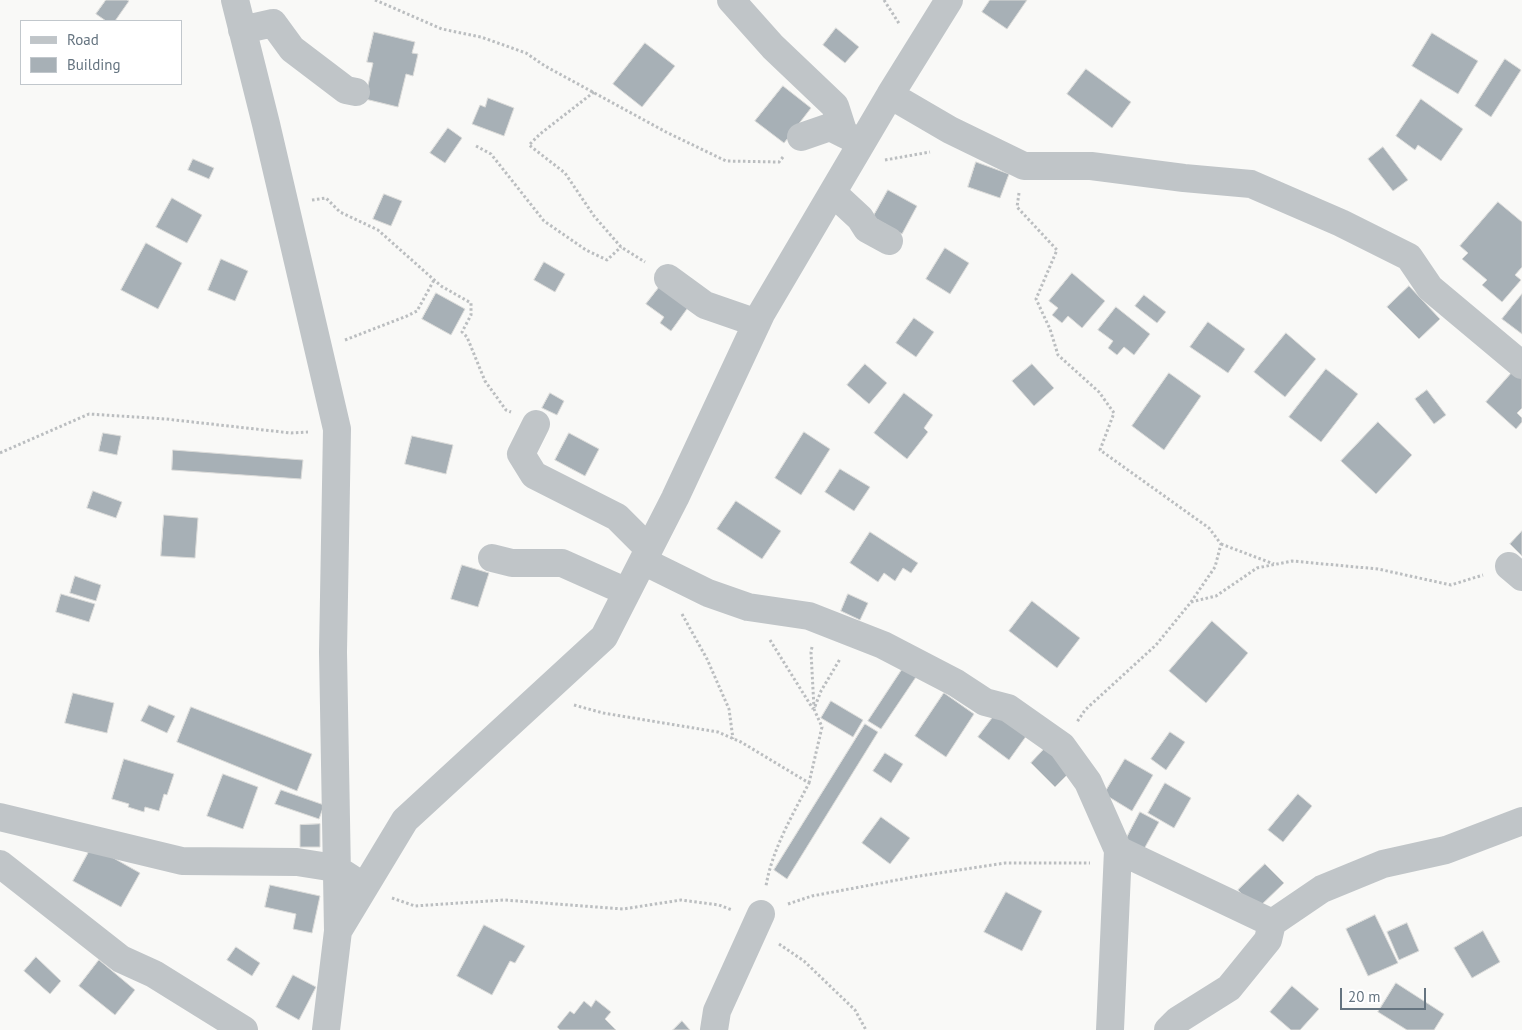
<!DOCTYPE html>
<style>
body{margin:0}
#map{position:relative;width:1522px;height:1030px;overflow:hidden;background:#f9f9f7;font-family:"PT Sans",sans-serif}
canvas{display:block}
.legend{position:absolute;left:20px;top:20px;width:162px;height:65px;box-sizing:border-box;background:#fff;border:1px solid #c1c7cc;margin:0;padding:6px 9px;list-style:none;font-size:15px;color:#657480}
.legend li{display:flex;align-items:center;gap:10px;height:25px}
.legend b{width:25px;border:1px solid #c1c7cc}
.scale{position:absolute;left:1340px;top:988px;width:86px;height:22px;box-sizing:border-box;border:2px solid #657480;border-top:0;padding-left:6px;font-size:15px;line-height:18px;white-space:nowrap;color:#657480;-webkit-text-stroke:4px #fff;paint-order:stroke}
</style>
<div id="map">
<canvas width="1522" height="1030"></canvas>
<ul class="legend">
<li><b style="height:6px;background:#c0c5c8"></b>Road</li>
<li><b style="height:14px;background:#a7b0b6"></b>Building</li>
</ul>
<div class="scale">20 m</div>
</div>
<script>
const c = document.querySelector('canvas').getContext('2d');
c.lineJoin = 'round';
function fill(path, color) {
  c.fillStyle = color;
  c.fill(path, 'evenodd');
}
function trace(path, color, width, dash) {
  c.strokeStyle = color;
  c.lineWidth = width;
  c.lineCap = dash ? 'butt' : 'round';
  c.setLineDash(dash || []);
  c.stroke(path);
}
const building = new Path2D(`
 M106,0h21l2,1 -14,20h-9l-10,-7z
 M990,0h37l-20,29 -25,-17z
 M836,28l23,19 -14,16 -22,-18z
 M374,32l41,10 -3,11 6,1 -5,22 -7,-2 -8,33 -33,-8 8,-36 -6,-1z
 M1432,33l46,28 -20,33 -46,-28z
 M645,43l30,23 -33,41 -29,-23z
 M1505,59l16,11 -30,47 -16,-11z
 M1086,69l45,33 -19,26 -45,-34z
 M783,86l28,22 -27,35 -29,-22z
 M488,98l26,10 -10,28 -32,-12 8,-19 5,2z
 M1421,99l42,30 -22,32 -23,-16 -3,5 -19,-14z
 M448,128l14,10 -17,25 -15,-10z
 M1383,147l25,33 -15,11 -25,-32z
 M193,159l21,9 -5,11 -21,-9z
 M976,162l33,12 -9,24 -32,-11z
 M888,190l29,16 -15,28 -29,-17z
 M384,194l18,7 -11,25 -18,-7z
 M172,198l30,17 -15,28 -31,-16z
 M1498,202l24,20v45l-7,8 6,5 -19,22 -20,-17 5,-5 -25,-21 6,-6 -8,-7z
 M146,243l36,20 -24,46 -37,-19z
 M945,248l24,15 -19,31 -24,-15z
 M221,259l27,12 -13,30 -27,-11z
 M544,262l21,12 -10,18 -21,-12z
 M1072,273l33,28 -23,27 -14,-12 -6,7 -10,-8 6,-7 -9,-7z
 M664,281l28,21 -21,29 -11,-8 4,-6 -18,-13z
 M1409,286l31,33 -21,20 -32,-32z
 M436,293l29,16 -14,26 -29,-16z
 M1522,294v40l-20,-15z
 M1144,295l22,17 -9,11 -22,-17z
 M1116,307l34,27 -16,21 -10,-8 -7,8 -9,-7 5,-7 -15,-11z
 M914,318l20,14 -18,25 -20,-14z
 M1208,322l37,27 -17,24 -38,-26z
 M1286,333l30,26 -31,38 -31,-25z
 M865,364l22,19 -18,21 -22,-19z
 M1032,364l22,24 -20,18 -22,-25z
 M1326,369l32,25 -37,48 -32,-25z
 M1515,369l7,7v32l-5,5 5,5v4l-6,7 -30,-27z
 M1169,373l32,23 -37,54 -32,-24z
 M1427,390l19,25 -12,9 -19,-25z
 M550,393l14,8 -7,14 -15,-7z
 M904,393l29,22 -9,13 4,4 -21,27 -33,-26z
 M1378,422l34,33 -36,39 -35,-33z
 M804,432l26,17 -29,46 -26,-17z
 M103,433l18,3 -4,19 -18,-4z
 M569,433l30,16 -14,27 -30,-16z
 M412,436l41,9 -7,29 -41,-10z
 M173,450l130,10 -2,19 -129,-9z
 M840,469l30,18 -16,24 -29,-19z
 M93,491l29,11 -6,16 -29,-10z
 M736,501l45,30 -19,28 -45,-30z
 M164,515l34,3 -3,40 -34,-2z
 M1522,531v25l-12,-12z
 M870,532l48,31 -7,10 -8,-5 -8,13 -11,-8 -6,9 -28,-19z
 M462,565l27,8 -11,34 -27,-8z
 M75,576l26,9 -5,16 -26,-8z
 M61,594l34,10 -6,18 -33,-10z
 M848,594l20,9 -8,17 -19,-9z
 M1032,601l48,37 -23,30 -48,-37z
 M1212,621l36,32 -42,50 -37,-32z
 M903,668l13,9 -35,52 -13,-8z
 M73,693l41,10 -7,30 -42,-10z
 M944,693l30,21 -28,43 -31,-21z
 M831,701l32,19 -10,17 -32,-19z
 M149,705l26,11 -8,17 -26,-12z
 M191,707l121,47 -15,37 -120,-49z
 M996,713l31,22 -18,25 -31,-23z
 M865,724l13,8 -91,147 -13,-9z
 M1170,732l15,10 -19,28 -15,-11z
 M1045,748l25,24 -15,15 -24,-24z
 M885,753l18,11 -12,19 -18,-12z
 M124,759l50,15 -7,21 -3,-1 -5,17 -14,-4 -1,5 -16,-5 1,-3 -17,-5z
 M1125,759l28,16 -21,36 -28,-17z
 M223,774l35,13 -15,42 -36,-13z
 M1165,783l26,15 -17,30 -26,-15z
 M281,790l43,15 -5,14 -44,-15z
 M1298,794l14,12 -29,36 -15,-12z
 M1140,812l19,10 -15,27 -18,-10z
 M881,817l29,21 -20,26 -28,-21z
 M320,824v23h-20v-22z
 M92,846l48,27 -19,34 -48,-26z
 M1265,864l19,19 -27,26 -19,-19z
 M270,885l50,11 -8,37 -19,-4 3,-15 -31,-7z
 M1006,892l36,19 -20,40 -38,-19z
 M1375,915l23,48 -30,13 -22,-47z
 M1407,923l12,28 -20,9 -12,-28z
 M484,925l41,21 -10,17 -5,-2 -18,34 -35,-19z
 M1483,931l17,31 -28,16 -18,-30z
 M236,947l24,16 -8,13 -25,-16z
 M36,957l25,24 -11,13 -26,-23z
 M99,960l36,30 -20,25 -36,-29z
 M293,975l23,12 -17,33 -23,-13z
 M1396,983l48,31 -10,16h-27l-29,-18z
 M1292,986l27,23 -19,21h-9l-21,-18z
 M596,1000l15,12 -6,7 11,11h-56l-3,-3 13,-16 4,3 10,-13 7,6z
 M682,1021l8,9h-17z`);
const path = new Path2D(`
 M375,0l67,29 39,8 45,16 19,13 121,66 60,29 53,1 4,-5
 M884,0l16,25
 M594,92l-54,42 -11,11 36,28 29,43 27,31 24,15
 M476,146l15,8 53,67 42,29 21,10 14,-13
 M885,160l45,-8
 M1019,193l-2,14 40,43 -21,49 14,30 8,26 41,37 15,21 -14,37 109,78 12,16 -6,23 -24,35 -35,43 -71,65 -8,12
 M312,200l14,-2 14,14 38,18 63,56 30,17v12l-9,17 5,5 18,44 21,29 5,2
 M345,340l62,-24 10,-5 17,-31
 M0,453l89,-39 77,5 125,14 17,-1
 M1221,544l53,20
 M1191,602l25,-6 41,-28 35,-7 86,8 73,16 32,-10
 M682,614l25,45 22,50 4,30
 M770,640l43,69
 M812,647l-1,5 3,56
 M574,705l29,8 115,19 23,10 68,41c-17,33 -37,67 -43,103
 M809,783l13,-56 -8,-18 7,-18 19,-32
 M392,898l23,8 89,-6 119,9 58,-9 38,5 13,5
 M788,904l24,-8 101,-19 92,-14h85
 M779,944l25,17 51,49 11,20`);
const minor = new Path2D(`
 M235,0l31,124 71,305 -4,223 5,279 -12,99
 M731,0l42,47 62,59 9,28
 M242,30l31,-7 19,26 54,41 10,2
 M890,95l60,35 74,36h67l93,12 67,6 90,39 68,34 21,31 92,77
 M801,137l29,-10 26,13
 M833,193l27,25 7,11 22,12
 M668,278l37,27 52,18
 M536,424l-15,30 13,21 83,42 32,32
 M492,558l20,5h50l65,29
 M643,561l65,32 40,14 61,9 74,29 73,38 29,19 23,6 54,38 26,36 30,68 -8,180
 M1509,566l13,11
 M0,817l182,44 115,1 38,6 17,11
 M1118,850l154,73
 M0,864l121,95 33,15 90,56
 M338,931l67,-111 199,-183 71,-139 86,-184 129,-219 59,-95
 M714,1030l3,-19 44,-97
 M1168,1030l10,-10 51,-32 39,-48 4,-17 50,-34 61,-25 63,-14 76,-29`);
fill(building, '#a7b0b6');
trace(building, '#dbdbd9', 1);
trace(path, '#bbbec0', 3, [2.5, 2.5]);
trace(minor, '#c0c5c8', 28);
</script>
